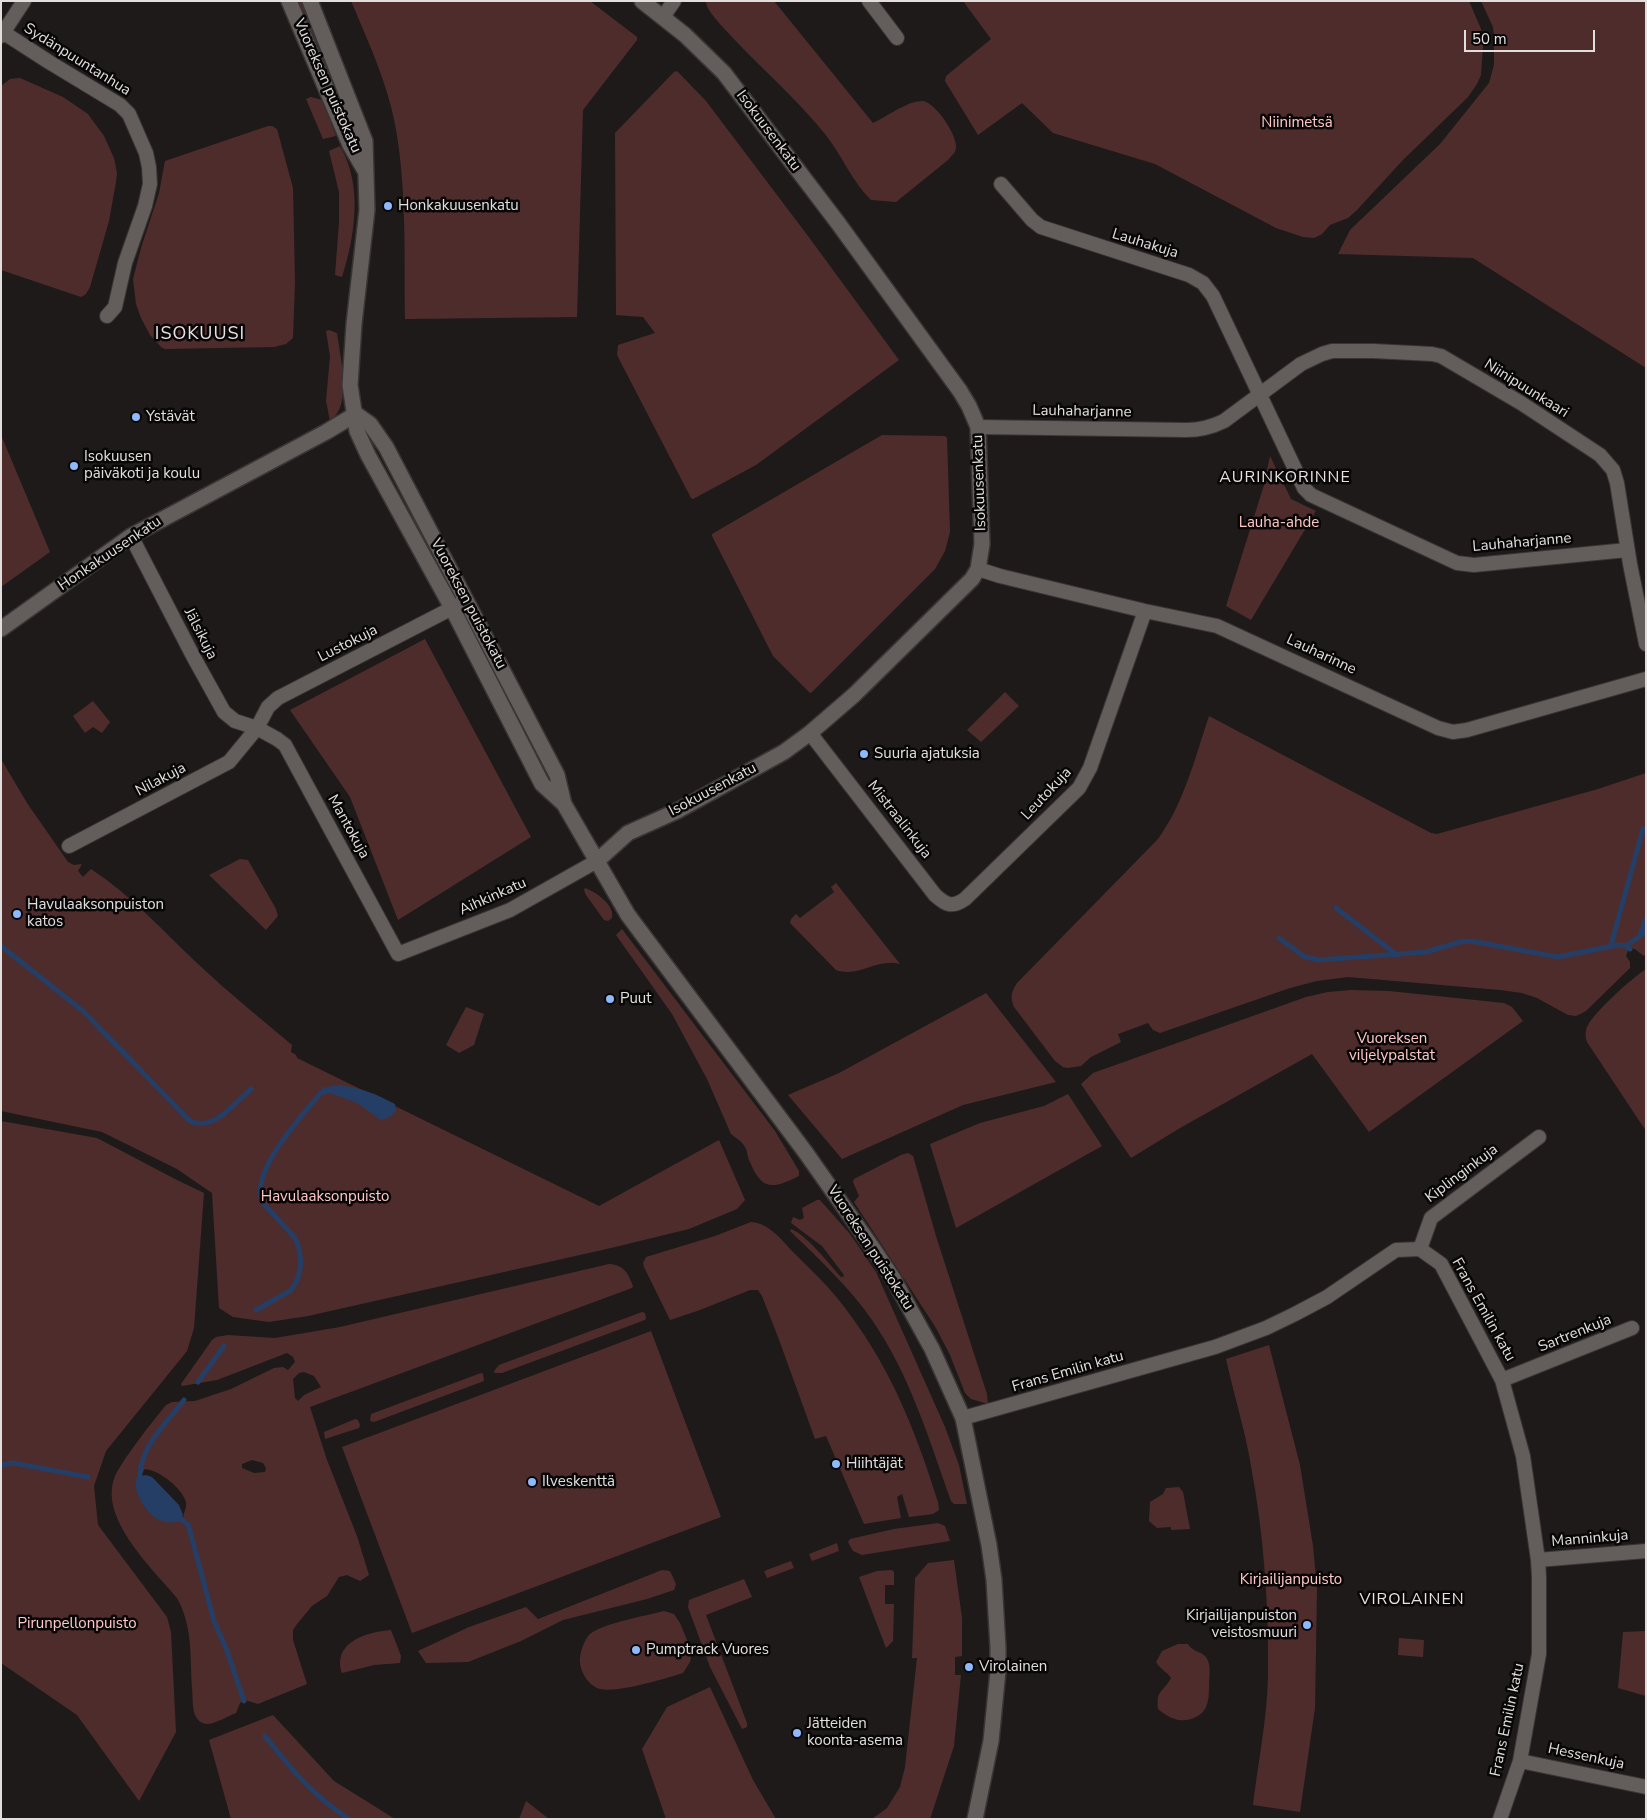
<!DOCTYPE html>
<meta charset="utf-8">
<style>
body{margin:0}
#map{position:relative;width:1647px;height:1820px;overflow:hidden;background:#1f1a1a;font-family:"Nunito Sans",sans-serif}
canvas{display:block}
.frame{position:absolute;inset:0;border:2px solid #e2dede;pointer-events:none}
.scale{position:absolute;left:1464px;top:30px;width:131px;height:22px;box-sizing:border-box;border:2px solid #e2dede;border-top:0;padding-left:6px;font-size:15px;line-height:18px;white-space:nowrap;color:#e2dede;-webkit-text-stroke:4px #080606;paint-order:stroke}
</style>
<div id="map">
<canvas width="1647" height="1820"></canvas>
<div class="frame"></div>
<div class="scale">50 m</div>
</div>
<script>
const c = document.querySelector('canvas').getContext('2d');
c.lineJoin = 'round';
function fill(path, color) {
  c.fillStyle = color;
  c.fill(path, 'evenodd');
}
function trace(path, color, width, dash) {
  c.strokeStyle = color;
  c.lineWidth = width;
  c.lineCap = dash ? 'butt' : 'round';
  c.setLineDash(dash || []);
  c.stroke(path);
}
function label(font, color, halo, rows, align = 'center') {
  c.font = font + ' "Nunito Sans",sans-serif';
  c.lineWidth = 5;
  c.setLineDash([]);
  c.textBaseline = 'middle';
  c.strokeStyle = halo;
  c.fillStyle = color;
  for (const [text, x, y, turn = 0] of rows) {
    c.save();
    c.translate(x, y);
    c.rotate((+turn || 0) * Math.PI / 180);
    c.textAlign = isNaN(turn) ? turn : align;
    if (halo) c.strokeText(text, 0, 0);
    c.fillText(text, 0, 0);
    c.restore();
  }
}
const green = new Path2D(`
 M295,1h8l17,42 -6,3z
 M351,1h239l47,36v3l-54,70 -6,207 -172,2c-1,-65 2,-131 -10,-195 -8,-42 -27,-83 -44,-123z
 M706,1h68l99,122c13,-6 36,-23 50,-22 13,2 34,34 33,46 0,6 -5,9 -8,13l-52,42 -25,-2c-19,-18 -29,-45 -46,-66 -28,-35 -62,-64 -93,-97 -6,-7 -27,-27 -26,-36z
 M963,1h506l12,28 2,17 -2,29 -4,9 -9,13 -66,64 -45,49 -9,8 -18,7 -8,9 -8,4 -11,-1 -27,-9 -121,-64 -102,-31 -31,-30 -44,32 -33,-54 1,-5 45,-37z
 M1481,1h165v367l-173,-110 -135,-4 12,-24 90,-86 49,-61 5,-18v-29l-1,-9z
 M677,71l29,30 102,135 91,124 -143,105 -63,34 -2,-1 -74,-143 1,-10 37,-12 -12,-16 -27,-2 -1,-182 59,-61z
 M20,78l43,19 25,17 16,22 10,22 3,15 -1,9 -7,39 -19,66 -4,7 -5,3 -80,-27v-184l9,-7z
 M311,97l11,3 14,36 -13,3 -17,-40z
 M268,126h4l5,3 16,59 2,94 -2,56 -7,6 -12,3 -109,2 -4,-2 -11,-12 -9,-17 -5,-14 -3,-25 8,-31 18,-55 6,-32z
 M340,146c23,39 15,90 2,131l-7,-2 4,-52v-31l-10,-41z
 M329,330l8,3c3,24 16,72 -7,88l-4,-20 4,-45 -4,-25z
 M1,435l49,117 -49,35z
 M882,435l63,1 2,2 3,94 -5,19 -10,18 -123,123 -2,1 -37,-37 -61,-120v-2z
 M1270,456l21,43 25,12 -65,109 -25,-14 38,-121z
 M425,639l106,198 -133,83 -48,-123 -60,-87z
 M1005,692l14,14 -38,36 -14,-12z
 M93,701l17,21 -8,11 -9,-6 -8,6 -12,-17z
 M1209,716l222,117 6,1 161,-45 48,-16v183c-7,-1 -9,-9 -17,-8l-3,8 4,6v6l-44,43 -10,5 -8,-1 -31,-17 -15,-5 -22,-3 -152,-13 -31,4 -27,7 -130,45 -7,-3 -5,-7 -30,11 3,8 -30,15 -10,9 -13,2 -5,-1 -8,-6 -41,-54c-4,-9 -3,-15 3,-24l141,-144c26,-36 37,-81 51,-123z
 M1,759l26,44 41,59 6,3 8,-1 -4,7 5,6 8,-8c41,27 73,63 108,96 30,28 62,54 93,80l-1,7 5,3 1,3 302,148 120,-66 26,60 -8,9 -48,20 -78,19 -303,68 -39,6 -36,-5 -14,-9 -7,-115 -35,-24 -75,-37 -101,-21z
 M240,859l8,1 28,49 2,7 -12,14 -57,-55z
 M836,883l64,81c-24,-6 -40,14 -64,6l-46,-47 1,-4 5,-5 4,4 34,-26 -3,-5z
 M585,888c11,4 30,17 27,30l-4,3 -4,-1 -18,-25 -2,-5z
 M622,929l153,202 24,40v5c-26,13 -37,15 -49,-14 -3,-5 -2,-10 -5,-15 -4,-7 -8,-8 -14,-13l-24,-55 -35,-65 -56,-79z
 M1646,969v162l-59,-89c-2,-5 -2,-10 0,-15 6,-14 45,-49 59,-58z
 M1351,990l38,1 115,12 8,4 11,14 -154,111 -57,-78 -132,74 -49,30 -50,-74 12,-11 213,-76 22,-5z
 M986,993l70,89 -93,23 -121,54 -54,-64 51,-22z
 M466,1007l18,7 -10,31 -15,8 -13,-8z
 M1068,1094l34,52 -146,82 -26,-84 50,-21 64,-17z
 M1,1121l96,17 78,41 29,14 -10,135 -7,23 -81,100 -12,35 4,39 69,92 4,15 5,100 -37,69 -62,-86 -76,-52z
 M908,1153l5,3 23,80 51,158 1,10 -17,-5 -6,-6 -15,-38 -14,-27 -82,-126 5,-6 -6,-14 1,-3 47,-24z
 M817,1200h3l30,34 26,38 69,155 14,38 8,39h-13l-3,-3c-22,-62 -41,-126 -79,-181 -23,-33 -53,-61 -82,-89l1,-2c17,7 37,34 50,48h2l1,-2 -22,-29 -31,-23 2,-6 7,3 4,-2 -2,-10z
 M751,1222c19,1 32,20 45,33 14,14 29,28 42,44 50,62 76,127 100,203l1,8 -6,4 -24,3 -7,-23 -5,3 4,21 -37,6 -38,-88 -11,3 -37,-102 -16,-41 -4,-6h-8l-50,20 -30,10 -26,-53 -1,-4 3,-6 69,-21z
 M609,1264c15,1 19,9 24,22l-1,2 -322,119 17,53 30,76 12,39 -9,6 -13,-6 -8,2 -12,19 -15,10 -15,18 -4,6v10l14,44 -49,20 -13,-4 -5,3 -4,10c-8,3 -21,11 -29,11 -5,0 -10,-4 -12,-9 -3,-8 -2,-18 -3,-27 -2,-30 1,-62 -15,-90 -24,-29 -77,-78 -63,-119 2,-7 7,-13 11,-20 13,-19 27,-37 41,-54l6,-3 23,-1 36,-12 43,-21 9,-1 5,3 7,-8 -2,-5 -6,-4 -70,27 -35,6 -1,-2 31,-44 4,-3 12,-2 47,3 65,-11zM304,1372l10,4 7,11 -17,8 -6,6 -3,-3 -2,-19 6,-6zM252,1460l11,3 3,5 -1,4 -11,1 -12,-5v-4zM145,1469c14,1 37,19 41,33 1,5 -2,10 -3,16l-34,-6 -3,-3 -11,-25z
 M642,1312l3,1 1,5 -1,2 -143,53h-7l-1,-2 5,-6z
 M651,1331l70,186 -309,116 -70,-186z
 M1269,1345l31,120 13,81 4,42 -2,120 -15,104 -47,-7c5,-43 14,-85 15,-128 1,-71 -4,-141 -17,-211 -6,-36 -17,-71 -25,-107z
 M481,1373l2,1 1,7 -110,41 -4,-1 1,-7z
 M355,1419l3,1 2,5 -1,3 -34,11 -1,-7z
 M1179,1487l4,5 7,37 -19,1v-3l-14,1 -8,-7 1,-19 13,-8 3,-6z
 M938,1523l7,3 5,15 -88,14 -9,-4 -5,-9 2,-3 44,-10z
 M837,1543l2,8 -27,10 -3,-7z
 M954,1560l8,58v38l-7,1v18h6l-7,71 -24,73h-58l15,-11 13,-21 5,-20 12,-109h-5l3,-80 13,-15z
 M791,1561l3,7 -27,10 -3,-7z
 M662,1570l8,1 6,13 -2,6 -27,9 -84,21 -42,21 -53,21 -42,1 -8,-12 51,-24 57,-20 12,12z
 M892,1570l2,2v13h-9v19h9l-1,37 -7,7 -27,-71 18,-6z
 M744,1579l8,18 -46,18 41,108v4l-5,2 -32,-62 -22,-60 1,-7z
 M664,1611l10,3 6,9 12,29 -2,10 -7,11c-19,6 -65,20 -83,16 -11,-3 -19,-16 -20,-26 -1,-9 4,-23 10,-29 14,-11 55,-18 74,-23z
 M391,1630l10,26 -1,7 -26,2 -32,8c-10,-31 25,-41 49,-43z
 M1646,1631v65l-28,-8 5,-56z
 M1399,1638l25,2 -1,17 -25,-2z
 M1178,1644h10c5,9 17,7 20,17 3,7 1,17 1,24 0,6 0,14 -2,19 -3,13 -21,19 -32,15 -7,-2 -12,-6 -17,-10 -2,-20 5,-16 13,-31 -5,-7 -11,-9 -15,-16l6,-11z
 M710,1687l43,93 23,39h-110l-24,-70 25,-42z
 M273,1715l61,66 61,38h-164l-22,-79z
 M526,1801l23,18h-30z`);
const water = new Path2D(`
 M338,1085c21,2 38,9 57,19l1,7 -6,6 -9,3 -24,-17 -27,-10 -8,2 -2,-1 2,-6z
 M146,1475l6,2 27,28 4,10 -3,6c-24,8 -41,-16 -45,-37l2,-7z`);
const stream = new Path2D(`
 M1336,908l61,47
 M1640,935l6,-16
 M1279,938l26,19 14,3 107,-8 34,-10 11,-1 87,16 60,-12 8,1 4,3
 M1611,945l32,-116
 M1,946l82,65 107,110c24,11 44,-18 61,-32
 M1626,946l20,-14
 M256,1310l34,-19c13,-14 13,-37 5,-53l-32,-35c-15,-30 39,-87 57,-109
 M198,1382l26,-36
 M1,1465l12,-2 75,14
 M140,1483c-3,-34 25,-58 44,-83
 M178,1516l10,9 2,6 24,90 12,27 18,53
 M265,1736c26,33 48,60 84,83`);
const street = new Path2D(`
 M869,1l28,37
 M663,17l11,-16
 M1,31l48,31 71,43 9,9 17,39 3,14 1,17 -5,22 -20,57 -10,44 -8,9
 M1,36l23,-35
 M1001,184l31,36 9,7 148,48 14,8 10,13 91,192 7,7 146,68 17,2 153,-15
 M978,427l208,3c14,0 26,-3 38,-9l77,-57 21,-10 10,-3h41l59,3 9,2 80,47 79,52 13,15 4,13 13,81 16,80
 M131,536l62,120 31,56 11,9 22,7 20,11 8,6 113,209 112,-44 87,-49
 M978,569l22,7 145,35 72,15 221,102 15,4 14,-2 179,-51
 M810,733l125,162c11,10 17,13 30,4l114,-111 11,-20 55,-157
 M69,846l160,-84 28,-34 11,-21 10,-9 184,-95
 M1420,1249l11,-31 108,-81
 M1502,1380l130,-52
 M963,1418l252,-71 51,-19 29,-14 32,-17 69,-47 24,-1 21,15 61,116 21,76 15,104 1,17v77l-19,107 -20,58
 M1538,1560l108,-9
 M1520,1761l126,26`);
const secondary = new Path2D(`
 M289,1l61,144 14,24
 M310,1l55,140 2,69 -13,114 -4,61 7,46 11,24 84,153 90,176 22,20 64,111 178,238 66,94 22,33 38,69 31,69 26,127 5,35 4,68v23l-7,70 -16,78
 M356,414l14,10 16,23 171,328 7,29
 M1,629l130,-93 195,-104 30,-18
 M597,861l31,-28 49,-22 107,-59 26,-19 44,-38 118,-116 6,-10 4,-25 -4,-117 -9,-21 -9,-15 -122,-168 -114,-150 -39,-38 -43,-34`);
const markers = [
 [388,206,5,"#8eb9fc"],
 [136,417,5,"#8eb9fc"],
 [74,466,5,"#8eb9fc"],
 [864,754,5,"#8eb9fc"],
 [17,914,5,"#8eb9fc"],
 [610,999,5,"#8eb9fc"],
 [836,1464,5,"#8eb9fc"],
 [532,1482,5,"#8eb9fc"],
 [1307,1625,5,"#8eb9fc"],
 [636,1650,5,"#8eb9fc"],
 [969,1667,5,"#8eb9fc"],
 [797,1733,5,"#8eb9fc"]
];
const streetNames = [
 ["Sydänpuuntanhua",77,60,32],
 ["Vuoreksen puistokatu",327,86,66],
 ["Isokuusenkatu",768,131,53],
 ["Lauhakuja",1145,244,17],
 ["Niinipuunkaari",1526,389,32],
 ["Lauhaharjanne",1082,412,1],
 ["Isokuusenkatu",980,483,-92],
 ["Lauhaharjanne",1522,543,-5],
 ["Honkakuusenkatu",110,554,-34],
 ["Vuoreksen puistokatu",468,604,62],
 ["Jälsikuja",200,634,63],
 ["Lustokuja",348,644,-27],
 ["Lauharinne",1321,655,25],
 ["Nilakuja",161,780,-28],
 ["Isokuusenkatu",713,790,-28],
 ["Leutokuja",1047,794,-47],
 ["Mistraalinkuja",899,820,52],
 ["Mantokuja",348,827,61],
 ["Aihkinkatu",493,897,-24],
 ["Kiplinginkuja",1462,1174,-37],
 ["Vuoreksen puistokatu",870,1248,57],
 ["Frans Emilin katu",1483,1310,61],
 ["Sartrenkuja",1575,1334,-22],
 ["Frans Emilin katu",1068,1372,-16],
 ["Manninkuja",1590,1539,-5],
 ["Frans Emilin katu",1508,1720,-78],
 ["Hessenkuja",1586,1757,12]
];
const parkNames = [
 ["Niinimetsä",1297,123],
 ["Lauha-ahde",1279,523],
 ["Vuoreksen",1392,1039],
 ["viljelypalstat",1392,1056],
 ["Havulaaksonpuisto",325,1197],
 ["Kirjailijanpuisto",1291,1580],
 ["Pirunpellonpuisto",77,1624]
];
const poiNames = [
 ["Honkakuusenkatu",398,206],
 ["Ystävät",146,417],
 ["Isokuusen",84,457],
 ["päiväkoti ja koulu",84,474],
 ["Suuria ajatuksia",874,754],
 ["Havulaaksonpuiston",27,905],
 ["katos",27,922],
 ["Puut",620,999],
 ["Hiihtäjät",846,1464],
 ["Ilveskenttä",542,1482],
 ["Kirjailijanpuiston",1297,1616,"right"],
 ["veistosmuuri",1297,1633,"right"],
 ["Pumptrack Vuores",646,1650],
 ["Virolainen",979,1667],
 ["Jätteiden",807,1724],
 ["koonta-asema",807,1741]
];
const neighbourhoodNames = [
 ["AURINKORINNE",1285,478],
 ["VIROLAINEN",1412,1600]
];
const quarterNames = [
 ["ISOKUUSI",200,335]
];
fill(green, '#4e2c2c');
fill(water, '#253e65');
trace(stream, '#253e65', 5);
trace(street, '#393535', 16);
trace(secondary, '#393535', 18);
trace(street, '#635d5c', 14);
trace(secondary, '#635d5c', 15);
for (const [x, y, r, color] of markers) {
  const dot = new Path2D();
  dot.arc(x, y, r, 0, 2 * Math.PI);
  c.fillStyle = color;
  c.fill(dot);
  trace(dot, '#080606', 2);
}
label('15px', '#e2dede', '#080606', streetNames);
label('15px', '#ffc8c6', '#080606', parkNames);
label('15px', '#e2dede', '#080606', poiNames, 'left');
c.letterSpacing = '1px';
label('16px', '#eae2e2', '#080606', neighbourhoodNames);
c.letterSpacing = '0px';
c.letterSpacing = '1px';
label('18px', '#eae2e2', '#080606', quarterNames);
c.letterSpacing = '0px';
</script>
